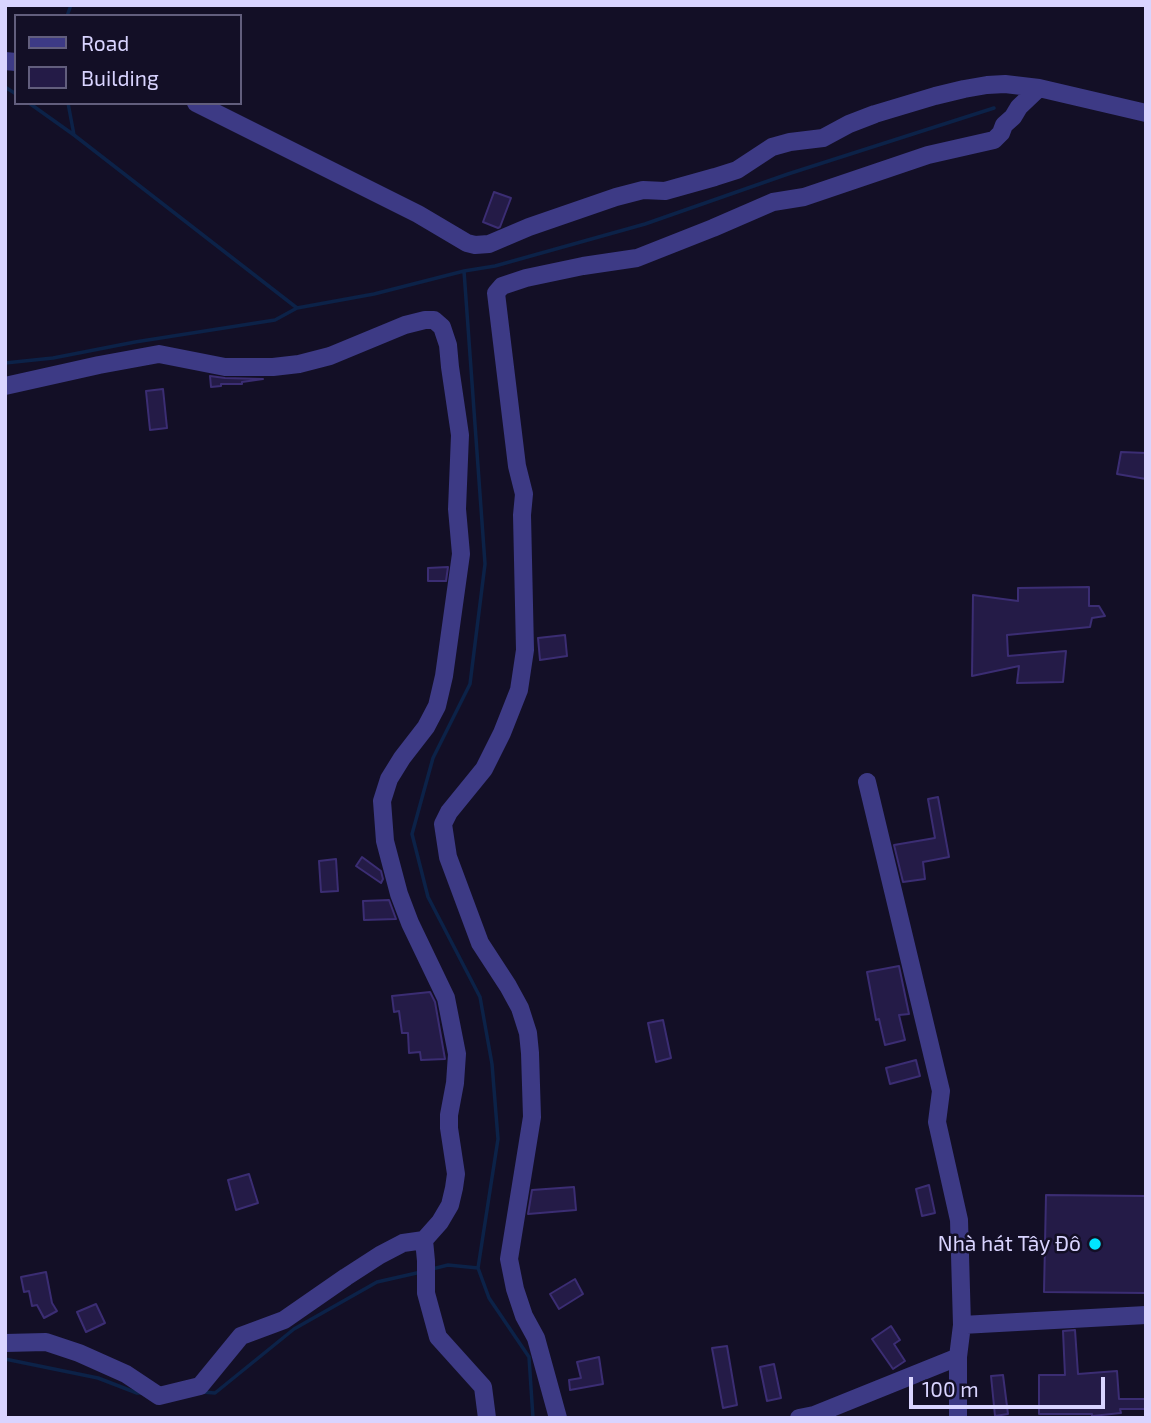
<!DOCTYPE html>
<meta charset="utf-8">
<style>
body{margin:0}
#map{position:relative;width:1151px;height:1423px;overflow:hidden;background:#130f26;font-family:"Exo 2",sans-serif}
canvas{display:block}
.frame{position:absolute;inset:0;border:7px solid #d9d4ff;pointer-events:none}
.legend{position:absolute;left:14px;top:14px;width:228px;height:91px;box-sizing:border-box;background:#130f26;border:2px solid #625e7d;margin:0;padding:9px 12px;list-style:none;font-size:21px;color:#d9d4ff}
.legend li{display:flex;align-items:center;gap:14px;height:35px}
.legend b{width:35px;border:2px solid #625e7d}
.scale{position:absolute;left:909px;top:1377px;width:196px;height:32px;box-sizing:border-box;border:4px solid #d9d4ff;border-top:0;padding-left:9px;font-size:21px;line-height:24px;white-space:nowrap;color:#d9d4ff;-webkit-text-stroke:5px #130f26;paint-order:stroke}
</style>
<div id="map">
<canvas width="1151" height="1423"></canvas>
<div class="frame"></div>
<ul class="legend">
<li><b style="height:9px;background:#3d3a85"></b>Road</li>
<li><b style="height:19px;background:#241b47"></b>Building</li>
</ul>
<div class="scale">100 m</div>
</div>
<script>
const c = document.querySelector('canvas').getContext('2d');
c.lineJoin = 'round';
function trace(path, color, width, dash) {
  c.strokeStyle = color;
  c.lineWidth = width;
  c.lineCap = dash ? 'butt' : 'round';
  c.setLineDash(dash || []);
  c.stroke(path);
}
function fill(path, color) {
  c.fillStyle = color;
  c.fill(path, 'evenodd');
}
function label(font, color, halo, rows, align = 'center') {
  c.font = font + ' "Exo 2",sans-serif';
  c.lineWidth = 5;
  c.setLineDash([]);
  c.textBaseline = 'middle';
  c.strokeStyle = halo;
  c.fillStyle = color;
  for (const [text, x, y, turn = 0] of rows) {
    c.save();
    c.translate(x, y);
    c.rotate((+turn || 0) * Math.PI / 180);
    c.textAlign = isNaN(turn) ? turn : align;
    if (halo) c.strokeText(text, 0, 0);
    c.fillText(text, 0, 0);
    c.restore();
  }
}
const stream = new Path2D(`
 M67,16l4,-11
 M5,87l11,7
 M29,103l45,32 223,173
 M68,103l6,32
 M464,271l31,-5 150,-42 143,-50 206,-66
 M5,363l48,-5 82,-16 140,-22 22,-12 77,-14 90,-23 21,293 -15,120 -37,74 -21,76 16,63 52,100 12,67 6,75 -20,129 11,30 40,59 4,61
 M432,1269l16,-4 30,3
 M5,1359l93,19 39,15h5
 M202,1392l13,1 79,-64 83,-47 44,-10`);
const building = new Path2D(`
 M494,192l17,6 -11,29 -2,1 -15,-6z
 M210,376l15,2 38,1 -21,3v2h-21v2l-10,1z
 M163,389l4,39 -17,2 -4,-39z
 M1121,452l25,1v26l-29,-5z
 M448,567l-2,14h-18v-13z
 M1089,587v19h10l6,10 -13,2 -2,9 -83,8 1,21 58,-5 -3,31 -46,1 2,-17 -47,10 1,-81 45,6v-13z
 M565,635l2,21 -27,4 -2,-22z
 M938,797l11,60 -26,5 2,17 -22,3 -9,-37 41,-7 -7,-39z
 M362,857l19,14 2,8 -2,4 -25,-17z
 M336,859l2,32 -17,1 -2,-31z
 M389,900l7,19 -32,1 -1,-19z
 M899,966l10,48 -10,1 6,25 -20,5 -6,-26 -3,1 -9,-48z
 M430,992l5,10 10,57 -24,1 -1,-8 -11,1 -1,-20h-6l-3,-22 -5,1 -2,-16z
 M663,1020l8,38 -15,4 -8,-39z
 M916,1060l4,16 -30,8 -4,-16z
 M249,1174l9,29 -22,7 -8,-30z
 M929,1185l6,28 -13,3 -6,-27z
 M574,1187l2,23 -48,4 4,-24z
 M1046,1195l100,1v97l-102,-1z
 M46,1272l6,31 5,8 -13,7 -7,-13 -5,1 -3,-15 -5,1 -3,-15z
 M575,1279l8,15 -24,15 -9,-15z
 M96,1304l9,19 -19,9 -9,-20z
 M891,1326l9,14 -6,4 11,17 -12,8 -21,-30z
 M1075,1330l3,44 39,-3 2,28h27v10h-26l1,4 -29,3v-2h-53v-39h26l-2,-44z
 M727,1346l10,59 -14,3 -11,-60z
 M599,1357l4,27 -33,6 -1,-10 12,-2 -4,-16z
 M774,1364l7,34 -14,3 -7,-34z
 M1003,1375l5,39 -13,2 -4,-40z`);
const minor = new Path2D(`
 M5,61l11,1
 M196,103l222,111 49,29 8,2 14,-1 40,-17 87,-30 27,-7 22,1 50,-14 22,-7 35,-23 18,-5 33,-4 26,-14 26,-10 60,-18 29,-7 23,-4 18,-1 34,4 107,25
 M5,386l94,-21 60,-11 66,13h48l26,-3 31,-8 75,-31 20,-5h9l8,7 6,18 2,22 10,68 -3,74 4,45 -17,122 -7,30 -11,21 -24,31 -13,21 -7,22 3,40 14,53 11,29 36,75 11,56 -2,29 -6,32v13l7,46 -2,14 -4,17 -10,17 -16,18 -21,3 -23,12 -34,22 -62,43 -43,16 -41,50 -41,10 -33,-22 -47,-21 -33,-11 -41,1
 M867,782l74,309 -4,31 22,98 3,105 -4,32v61
 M424,1240l2,21v32l12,44 45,50 4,31
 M962,1325l184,-10
 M558,1418l-22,-80 -12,-22 -9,-27 -6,-30 23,-142 -2,-64 -2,-20 -8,-25 -12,-22 -28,-43 -32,-86 -5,-33 6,-12 35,-43 18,-36 17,-43 6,-40 -3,-135 2,-21 -7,-28 -21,-173 6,-7 24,-8 57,-12 54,-8 76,-30 60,-26 31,-5 124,-42 66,-15 7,-7 3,-8 9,-8 6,-10 20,-19
 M799,1418l15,-3 144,-58`);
const markers = [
 [1095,1244,7,"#00e5ff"]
];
const poiNames = [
 ["Nhà hát Tây Đô",1081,1244]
];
trace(stream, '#0c2248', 3.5);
fill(building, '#241b47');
trace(building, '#3b2d73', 2);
trace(minor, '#3d3a85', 18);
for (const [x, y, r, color] of markers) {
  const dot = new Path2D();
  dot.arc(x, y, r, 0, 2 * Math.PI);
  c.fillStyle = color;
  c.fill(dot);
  trace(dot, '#130f26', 2.5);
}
label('21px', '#d9d4ff', '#130f26', poiNames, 'right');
</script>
